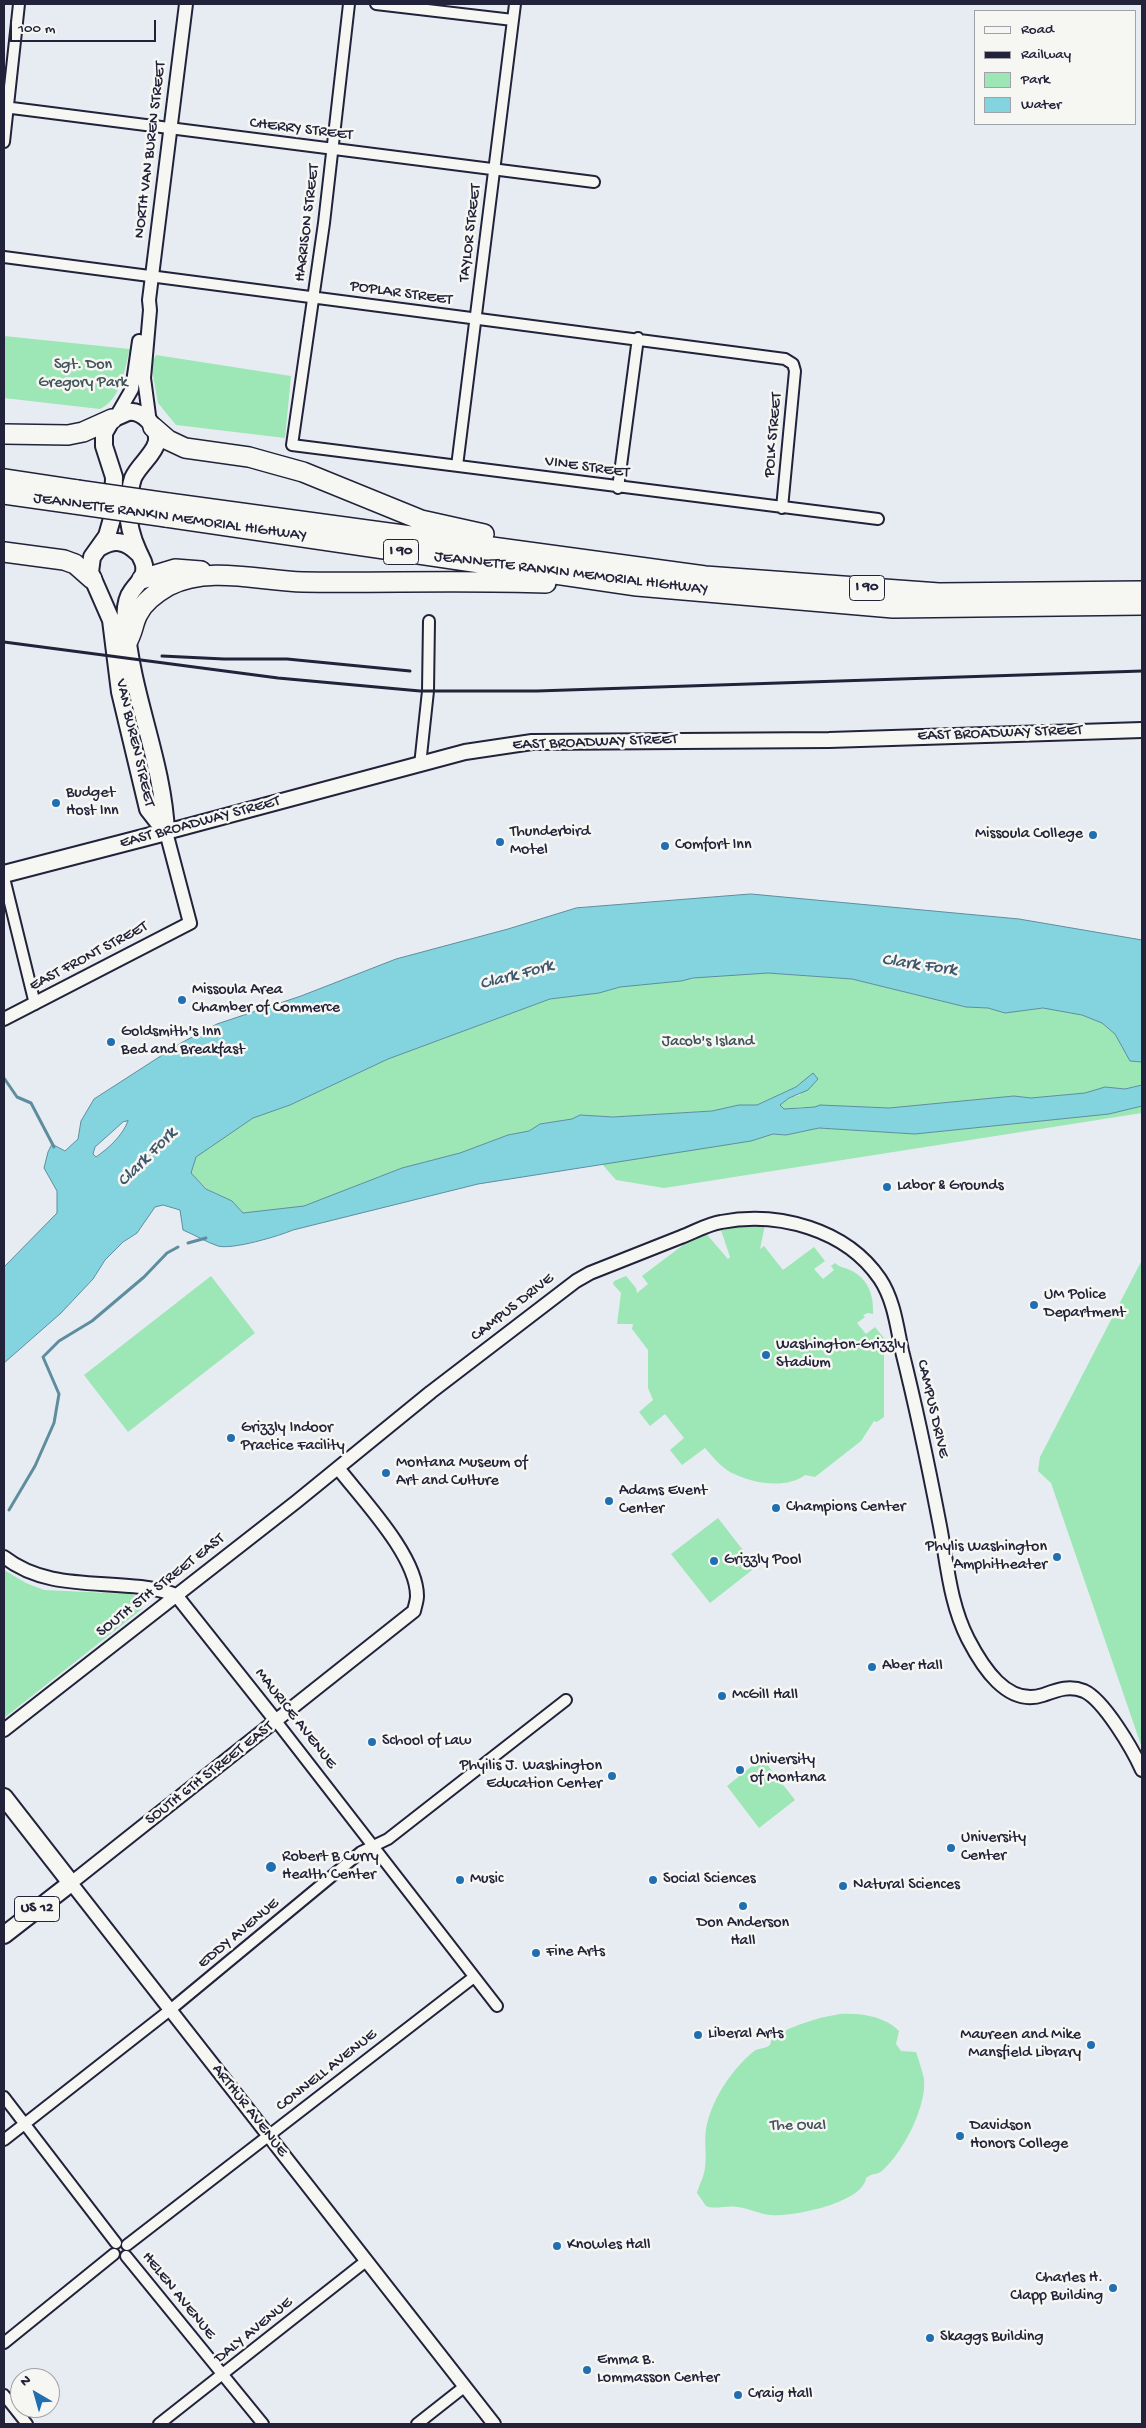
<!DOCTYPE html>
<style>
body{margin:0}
#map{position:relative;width:1146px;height:2428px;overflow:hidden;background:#e7ecf2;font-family:"Gochi Hand",sans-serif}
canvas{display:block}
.frame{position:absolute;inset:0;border:5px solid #22223b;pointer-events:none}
.legend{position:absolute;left:974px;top:10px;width:162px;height:115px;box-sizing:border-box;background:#f6f6f2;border:1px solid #a1a1a9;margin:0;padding:6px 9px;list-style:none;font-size:15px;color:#22223b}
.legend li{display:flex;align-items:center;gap:10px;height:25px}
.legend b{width:25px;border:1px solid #a1a1a9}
.north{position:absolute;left:10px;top:2368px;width:50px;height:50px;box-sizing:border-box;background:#f6f6f2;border:1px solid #a1a1a9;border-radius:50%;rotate:322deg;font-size:14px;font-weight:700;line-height:20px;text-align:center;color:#22223b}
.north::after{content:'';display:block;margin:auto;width:18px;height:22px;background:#1f6fb2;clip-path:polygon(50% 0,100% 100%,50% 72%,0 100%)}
.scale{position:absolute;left:10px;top:20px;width:146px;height:22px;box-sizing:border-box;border:2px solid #22223b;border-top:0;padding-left:6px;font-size:15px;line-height:18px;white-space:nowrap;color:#22223b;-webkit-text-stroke:4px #f6f6f2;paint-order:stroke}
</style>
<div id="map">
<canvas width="1146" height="2428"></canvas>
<div class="frame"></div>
<ul class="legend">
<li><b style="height:6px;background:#f6f6f2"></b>Road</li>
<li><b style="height:6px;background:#22223b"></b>Railway</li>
<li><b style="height:14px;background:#9de6b5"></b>Park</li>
<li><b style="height:14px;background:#84d4e0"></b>Water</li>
</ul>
<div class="north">N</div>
<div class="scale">100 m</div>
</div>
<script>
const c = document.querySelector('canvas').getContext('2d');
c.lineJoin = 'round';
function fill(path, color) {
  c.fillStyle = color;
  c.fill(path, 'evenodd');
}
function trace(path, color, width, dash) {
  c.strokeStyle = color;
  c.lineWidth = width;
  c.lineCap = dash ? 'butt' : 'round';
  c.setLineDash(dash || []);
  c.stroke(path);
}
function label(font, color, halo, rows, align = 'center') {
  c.font = font + ' "Gochi Hand",sans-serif';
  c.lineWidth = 5;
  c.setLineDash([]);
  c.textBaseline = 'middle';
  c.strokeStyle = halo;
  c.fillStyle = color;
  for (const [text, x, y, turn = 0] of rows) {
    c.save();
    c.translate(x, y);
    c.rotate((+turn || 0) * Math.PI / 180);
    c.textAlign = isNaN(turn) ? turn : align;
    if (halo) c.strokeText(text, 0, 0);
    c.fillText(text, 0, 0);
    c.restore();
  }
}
const green = new Path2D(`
 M4,336l126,13c-6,21 -8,49 -30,60l-96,-11z
 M156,355l135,21 -6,62 -109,-13 -18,-22 -7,-39z
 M737,973h31l84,6 114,28 22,1 17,5 39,-5 38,7 20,8 13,11 15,27 12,1v23l-17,4 -20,-2 -20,6 -54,5 -17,-2 -125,12 -89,-1 -16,3 -4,-5 9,-7 11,-3 9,-17 -13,9 -39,18h-18l-27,6 -99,6 -33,-2 -8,4 -32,5 -11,7 -21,4 -48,18 -58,15 -98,38 -61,7 -11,-12 -25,-12 -17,-16 6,-16 57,-39 37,-13 98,-46 114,-42 48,-18 49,-6 21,-6z
 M1142,1106v7l-478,75 -48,-8 -14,-16 149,-23 22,-7 13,1 33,-7 96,6 194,-20z
 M719,1224l46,1 -5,24 4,-3 19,24 31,-23 11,14 -11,8 9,10 11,-9 -3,-4 4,-3c5,5 9,4 15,7 18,8 24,25 23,44l-5,-1 -5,2 2,2 -8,6 9,11 9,-7 12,15 -9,7 6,4v64l-7,5 -3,-1 -13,20 -46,36 -10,-2c-20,15 -54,8 -75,-3 -10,-6 -18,-16 -25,-24l-23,17 -12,-15 14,-12 -19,-24 -15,12 -11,-14 14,-12 -5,-12v-38l-16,-21 1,-5h-16l4,-31 -8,-9 1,-3 12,-5 10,12 1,5 11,-9 -6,-8 61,-46 25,29 2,-2z
 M1142,1260v488l-91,-265 -13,-12 2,-14z
 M211,1276l44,57 -127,99 -44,-57z
 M718,1518l38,49 -46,36 -39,-49z
 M4,1570l22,13 18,7 87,4 8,3 5,6 -2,6 -138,109z
 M762,1758l33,42 -36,28 -32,-42z
 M840,2014c21,-1 44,2 59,17l-3,13 5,7 15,1c3,9 6,18 8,27 3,27 -21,73 -41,91 -5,5 -11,3 -17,8 -3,25 -74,39 -95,37 -12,-1 -23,-7 -34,-8 -10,-2 -22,3 -31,-1l-9,-13c2,-8 7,-16 8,-25 2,-13 -1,-26 1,-39 5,-28 25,-59 47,-77 5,-5 11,-2 17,-7l2,-7c21,-13 44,-20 68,-24z`);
const water = new Path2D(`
 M751,894l268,25 123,21v122l-12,-1 -15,-27 -13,-11 -20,-8 -39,-7 -38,5 -17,-5 -22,-1 -114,-28 -84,-6 -75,5 -12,3 -61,6 -21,6 -49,6 -162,60 -98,46 -37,13 -57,39 -5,16 15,16 26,12 11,12 61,-7 98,-38 58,-15 48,-18 21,-4 11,-7 32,-5 8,-4 33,2 99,-6 27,-6h18l39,-18 17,-14 5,6 -10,11 -19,8 -9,7 4,4 31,-2 5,-2 69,3 125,-12 17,2 54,-5 20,-6 20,2 17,-4v21l-33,8 -194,20 -96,-6 -33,7 -13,-1 -22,7 -273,43 -185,46c-14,6 -61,20 -75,16 -12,-4 -23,-11 -35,-16l-3,-20 -17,-5 -8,2 -18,26 -14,9 -18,18 -12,19 -32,34 -57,50v-96l53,-54v-22l-13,-23 4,-16 4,-8 13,7 13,-12 3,-18 13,-22 87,-56 36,-19 84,-28 95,-37 112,-30 68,-21zM128,1121c-5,14 -19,27 -32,36l-3,-3 2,-7 28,-25z`);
const stream = new Path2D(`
 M4,1078l13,19 14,6 23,44
 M188,1243l18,-5
 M9,1510l26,-44 19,-43 5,-29 -16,-37 16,-16 33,-20 52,-44 23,-24 11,-6`);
const minor = new Path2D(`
 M349,4l-25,219 -32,222 586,74
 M376,4l137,16
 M4,107l590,75
 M4,142l15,-138
 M4,257l781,102 8,5 2,7 -13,137
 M457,466l58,-462
 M618,488l20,-150
 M420,765l8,-74 1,-70
 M4,878l31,126
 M276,1721l221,285
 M4,2097l112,146
 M4,2140l166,-130 191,-158 27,-13 178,-139
 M127,2245l347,-268
 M126,2256l137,168
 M4,2343l110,-89
 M4,2395l23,29
 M159,2424l207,-163
 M417,2424l47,-37`);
const tertiary = new Path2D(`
 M117,415l15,-26 7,-48
 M150,423l-6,-45 6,-68 -1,-10 37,-296
 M4,1019l186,-96 -24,-91
 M338,1468c24,31 79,88 79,128 0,5 -2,10 -3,15l-343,272 423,541
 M4,1557c50,39 116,18 172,38l100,126
 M4,1730l292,-228 135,-110 145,-111 14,-8c30,-12 61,-24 91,-36 13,-5 27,-13 40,-15 57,-11 125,7 159,57 14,21 17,48 22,72 14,56 26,113 37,170 8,39 10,81 29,118 14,27 39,68 75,56 14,-5 26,-10 41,-4 20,9 49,59 58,79`);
const secondary = new Path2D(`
 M166,832l299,-80 67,-10 297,-2 313,-10`);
const trunk = new Path2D(`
 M128,412c8,-1 14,2 20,8 24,25 -6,38 -15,58 -3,9 -4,20 -5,30 0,15 4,30 10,43 2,5 5,9 6,14 2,13 -6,17 -12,26 -7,9 -7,23 -6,33 5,71 37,137 40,208l-18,-23 -28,-117 -9,-72 -21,-48 2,-15 15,-21 6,-21 1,-38 -10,-31v-13l8,-14z
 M99,548c15,-9 26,-8 39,5
 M4,874l162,-42
 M4,1797l67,86 -67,52`);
const motorway = new Path2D(`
 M153,427l15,13 17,8 64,9 25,7 29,8 118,48 63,14
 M4,434l64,1 15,-3 29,-13
 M4,479l73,11
 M4,494l71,10
 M168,503l537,73 234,17 203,-2
 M166,517l471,69 256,22 249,-3
 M4,552l60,8 11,4 17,15
 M142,579l33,-10 26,2
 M127,642c6,-9 6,-19 11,-28 6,-13 18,-21 30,-28 41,-21 92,-5 135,-4 81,1 162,-2 243,1`);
const rail = new Path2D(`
 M4,642l274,36 142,13h117l605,-20
 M162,656l62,3h63l123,12`);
const motorwayBridge = new Path2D(`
 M77,490l91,13
 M75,504l91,13`);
const markers = [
 [56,803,5,"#1f6fb2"],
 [1093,835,5,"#1f6fb2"],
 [500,842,5,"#1f6fb2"],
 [665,846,5,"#1f6fb2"],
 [182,1000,5,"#1f6fb2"],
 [111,1042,5,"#1f6fb2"],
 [887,1187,5,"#1f6fb2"],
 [1034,1305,5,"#1f6fb2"],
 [766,1355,5,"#1f6fb2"],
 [231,1438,5,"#1f6fb2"],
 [386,1473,5,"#1f6fb2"],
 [609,1501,5,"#1f6fb2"],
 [776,1508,5,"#1f6fb2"],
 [1057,1557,5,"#1f6fb2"],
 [714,1561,5,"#1f6fb2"],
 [872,1667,5,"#1f6fb2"],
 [722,1696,5,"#1f6fb2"],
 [372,1742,5,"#1f6fb2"],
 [740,1770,5,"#1f6fb2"],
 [612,1776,5,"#1f6fb2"],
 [951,1848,5,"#1f6fb2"],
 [271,1867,6,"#1f6fb2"],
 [460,1880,5,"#1f6fb2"],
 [653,1880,5,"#1f6fb2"],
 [843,1886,5,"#1f6fb2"],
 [743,1906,5,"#1f6fb2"],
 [536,1953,5,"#1f6fb2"],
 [698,2035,5,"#1f6fb2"],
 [1091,2045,5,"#1f6fb2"],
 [960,2136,5,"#1f6fb2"],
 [557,2246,5,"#1f6fb2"],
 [1113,2288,5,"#1f6fb2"],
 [930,2338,5,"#1f6fb2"],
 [587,2370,5,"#1f6fb2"],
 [738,2395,5,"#1f6fb2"]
];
const shields = [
 [401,552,35],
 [867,588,35],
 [37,1909,45]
];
const shieldNames = [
 ["I 90",401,552],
 ["I 90",867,588],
 ["US 12",37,1909]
];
const streetNames = [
 ["CHERRY STREET",301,130,7],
 ["NORTH VAN BUREN STREET",151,150,-83],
 ["HARRISON STREET",308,223,-83],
 ["TAYLOR STREET",471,233,-83],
 ["POPLAR STREET",401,294,8],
 ["POLK STREET",774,435,-85],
 ["VINE STREET",587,468,8],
 ["JEANNETTE RANKIN MEMORIAL HIGHWAY",170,518,8],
 ["JEANNETTE RANKIN MEMORIAL HIGHWAY",571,574,7],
 ["EAST BROADWAY STREET",1000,734,-2],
 ["VAN BUREN STREET",134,743,77],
 ["EAST BROADWAY STREET",595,743,-2],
 ["EAST BROADWAY STREET",200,823,-15],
 ["EAST FRONT STREET",89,957,-28],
 ["CAMPUS DRIVE",513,1308,-38],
 ["CAMPUS DRIVE",932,1409,77],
 ["SOUTH 5TH STREET EAST",161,1586,-38],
 ["MAURICE AVENUE",295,1719,52],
 ["SOUTH 6TH STREET EAST",210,1774,-38],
 ["EDDY AVENUE",239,1934,-40],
 ["CONNELL AVENUE",327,2071,-38],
 ["ARTHUR AVENUE",249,2111,52],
 ["HELEN AVENUE",178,2296,51],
 ["DALY AVENUE",254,2331,-39]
];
const parkNames = [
 ["Sgt. Don",83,366],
 ["Gregory Park",83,384],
 ["Jacob's Island",708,1043],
 ["The Oval",798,2127]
];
const poiNames = [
 ["Budget",66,794],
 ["Host Inn",66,812],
 ["Thunderbird",510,833],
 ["Motel",510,851],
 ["Missoula College",1083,835,"right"],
 ["Comfort Inn",675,846],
 ["Missoula Area",192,991],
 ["Chamber of Commerce",192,1009],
 ["Goldsmith's Inn",121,1033],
 ["Bed and Breakfast",121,1051],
 ["Labor & Grounds",897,1187],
 ["UM Police",1044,1296],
 ["Department",1044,1314],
 ["Washington-Grizzly",776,1346],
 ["Stadium",776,1364],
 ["Grizzly Indoor",241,1429],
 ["Practice Facility",241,1447],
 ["Montana Museum of",396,1464],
 ["Art and Culture",396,1482],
 ["Adams Event",619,1492],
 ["Center",619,1510],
 ["Champions Center",786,1508],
 ["Phylis Washington",1047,1548,"right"],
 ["Amphitheater",1047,1566,"right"],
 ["Grizzly Pool",724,1561],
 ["Aber Hall",882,1667],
 ["McGill Hall",732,1696],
 ["School of Law",382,1742],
 ["University",750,1761],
 ["of Montana",750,1779],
 ["Phyilis J. Washington",602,1767,"right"],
 ["Education Center",602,1785,"right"],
 ["University",961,1839],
 ["Center",961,1857],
 ["Robert B Curry",282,1858],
 ["Health Center",282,1876],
 ["Music",470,1880],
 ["Social Sciences",663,1880],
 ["Natural Sciences",853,1886],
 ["Don Anderson",743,1924,"center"],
 ["Hall",743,1942,"center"],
 ["Fine Arts",546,1953],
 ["Liberal Arts",708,2035],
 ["Maureen and Mike",1081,2036,"right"],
 ["Mansfield Library",1081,2054,"right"],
 ["Davidson",970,2127],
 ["Honors College",970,2145],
 ["Knowles Hall",567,2246],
 ["Charles H.",1103,2279,"right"],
 ["Clapp Building",1103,2297,"right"],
 ["Skaggs Building",940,2338],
 ["Emma B.",597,2361],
 ["Lommasson Center",597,2379],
 ["Craig Hall",748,2395]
];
const waterNames = [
 ["Clark Fork",919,966,8],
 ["Clark Fork",517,976,-15],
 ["Clark Fork",148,1158,-45]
];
fill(green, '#9de6b5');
fill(water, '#84d4e0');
trace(water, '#5d8d9e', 1);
trace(stream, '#5d8d9e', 3);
trace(minor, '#22223b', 14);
trace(tertiary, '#22223b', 16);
trace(secondary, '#22223b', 18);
trace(trunk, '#22223b', 20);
trace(motorway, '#22223b', 22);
trace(minor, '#f6f6f2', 10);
trace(tertiary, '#f6f6f2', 12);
trace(secondary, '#f6f6f2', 14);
trace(trunk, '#f6f6f2', 16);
trace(motorway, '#f6f6f2', 19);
trace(rail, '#22223b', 3);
trace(motorwayBridge, '#22223b', 22, []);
trace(motorwayBridge, '#f6f6f2', 19);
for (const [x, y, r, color] of markers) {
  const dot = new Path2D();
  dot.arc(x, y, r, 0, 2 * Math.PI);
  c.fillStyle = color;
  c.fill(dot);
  trace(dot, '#f6f6f2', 2);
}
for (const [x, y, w] of shields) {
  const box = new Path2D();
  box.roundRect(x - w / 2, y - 12.5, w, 25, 4);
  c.fillStyle = '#f6f6f2';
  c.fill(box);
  trace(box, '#22223b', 1);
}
label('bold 15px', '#22223b', null, shieldNames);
label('16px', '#22223b', '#f6f6f2', streetNames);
label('16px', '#41535a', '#f6f6f2', parkNames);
label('16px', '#22223b', '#f6f6f2', poiNames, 'left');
label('italic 18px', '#3f576d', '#f6f6f2', waterNames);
</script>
